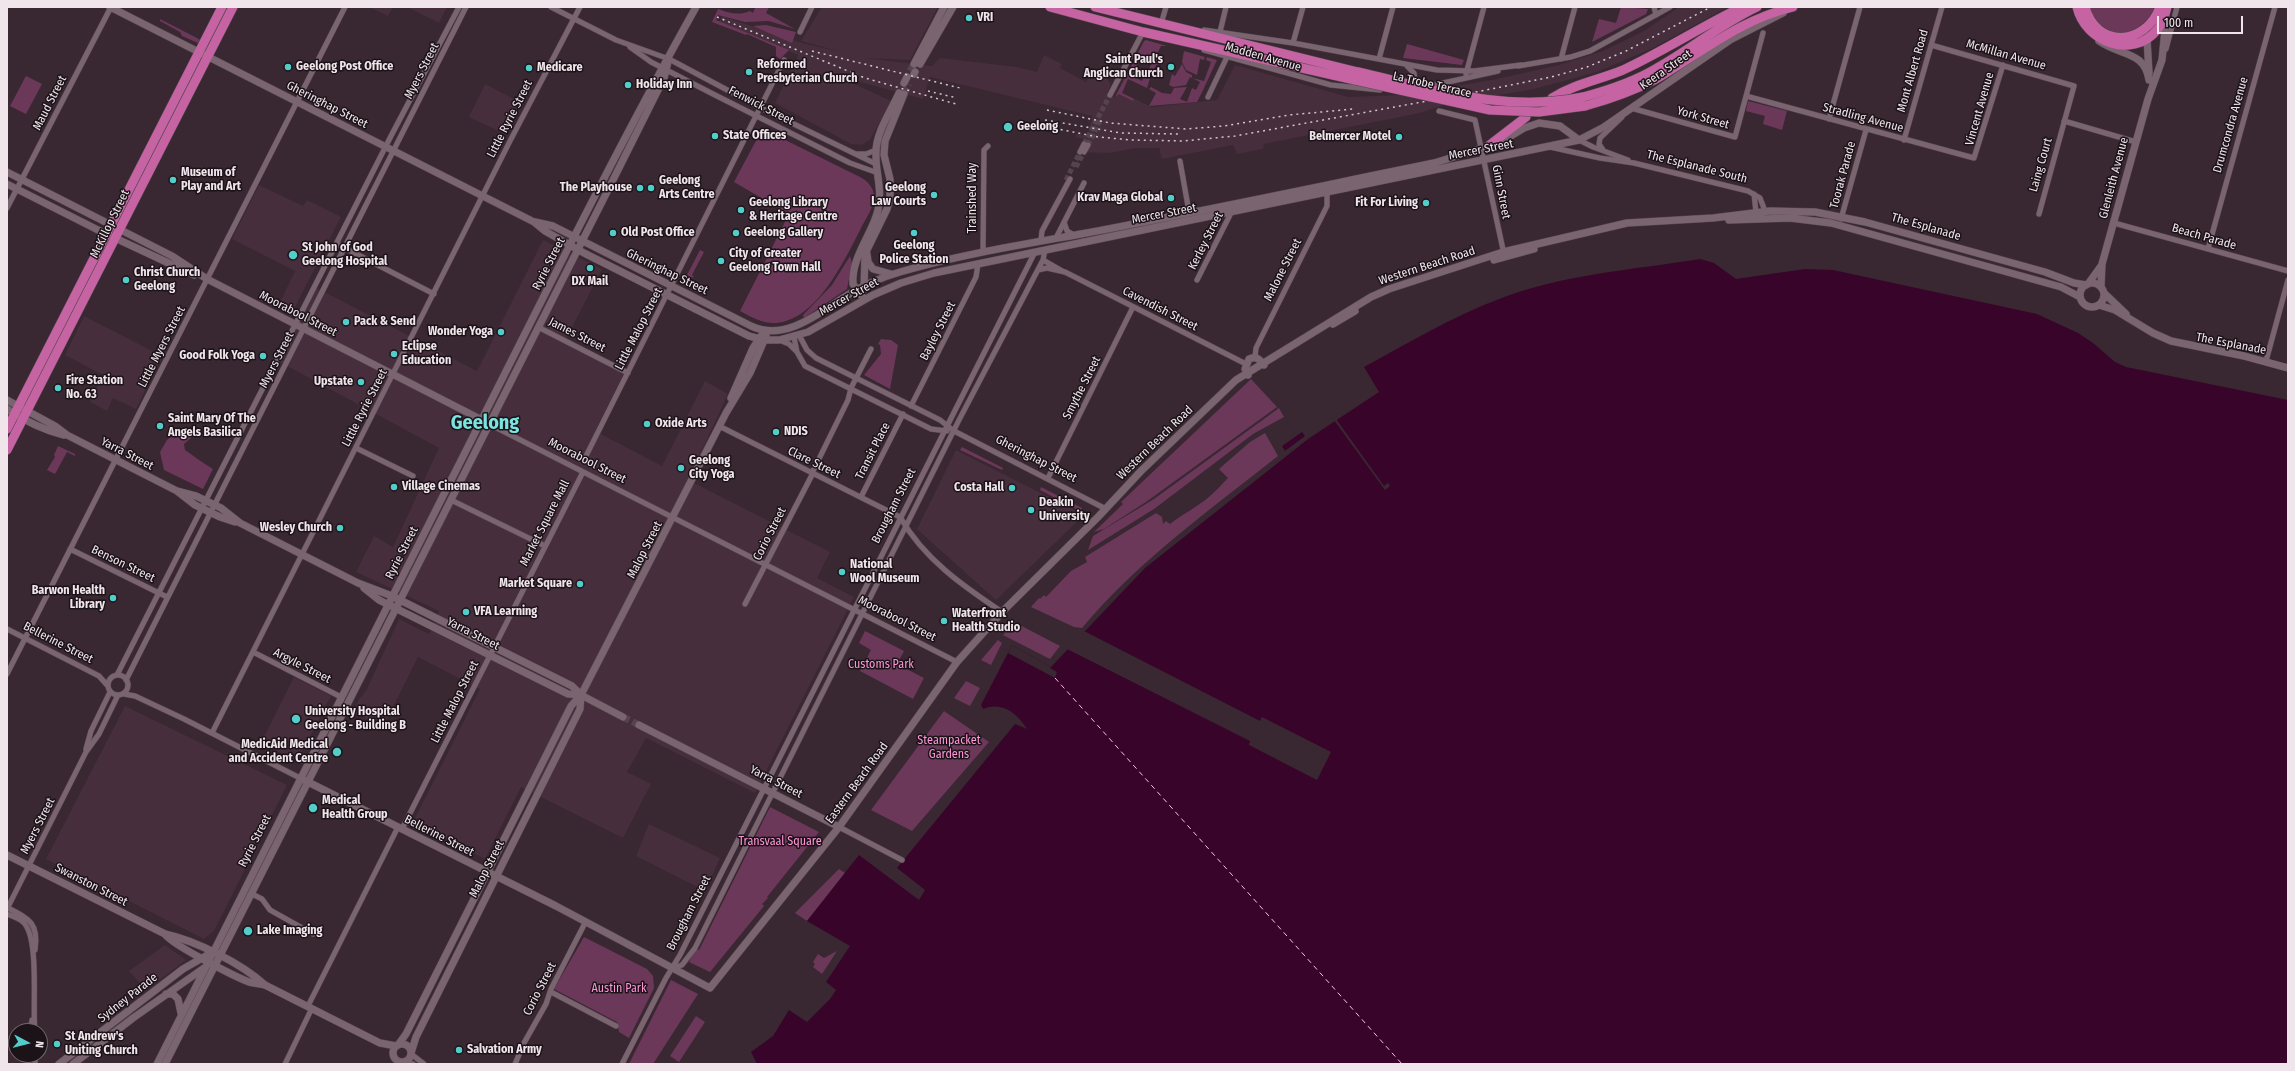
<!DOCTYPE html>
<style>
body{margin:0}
#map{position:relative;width:2295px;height:1071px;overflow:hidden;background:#392732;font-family:"Fira Sans Condensed",sans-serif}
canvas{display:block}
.frame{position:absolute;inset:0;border:8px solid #f1e5ec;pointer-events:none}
.north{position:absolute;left:8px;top:1023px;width:40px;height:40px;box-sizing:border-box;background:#1b1318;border:1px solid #71676d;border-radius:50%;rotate:97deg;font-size:11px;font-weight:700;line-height:16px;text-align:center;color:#f1e5ec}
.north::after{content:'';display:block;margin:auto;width:14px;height:18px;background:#53cdc9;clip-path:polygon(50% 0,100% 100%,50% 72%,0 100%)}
.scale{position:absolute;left:2157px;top:16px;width:86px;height:18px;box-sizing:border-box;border:2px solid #f1e5ec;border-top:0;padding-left:5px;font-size:12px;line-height:14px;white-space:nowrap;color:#f1e5ec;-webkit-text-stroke:3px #1b1318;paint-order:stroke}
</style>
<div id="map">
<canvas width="2295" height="1071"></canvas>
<div class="frame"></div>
<div class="north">N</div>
<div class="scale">100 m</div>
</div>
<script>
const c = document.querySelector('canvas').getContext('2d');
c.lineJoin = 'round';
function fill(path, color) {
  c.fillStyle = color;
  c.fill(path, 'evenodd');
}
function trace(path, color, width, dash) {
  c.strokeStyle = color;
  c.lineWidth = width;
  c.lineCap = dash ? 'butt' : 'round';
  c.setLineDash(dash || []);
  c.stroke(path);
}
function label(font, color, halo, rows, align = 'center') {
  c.font = font + ' "Fira Sans Condensed",sans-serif';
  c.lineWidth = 3;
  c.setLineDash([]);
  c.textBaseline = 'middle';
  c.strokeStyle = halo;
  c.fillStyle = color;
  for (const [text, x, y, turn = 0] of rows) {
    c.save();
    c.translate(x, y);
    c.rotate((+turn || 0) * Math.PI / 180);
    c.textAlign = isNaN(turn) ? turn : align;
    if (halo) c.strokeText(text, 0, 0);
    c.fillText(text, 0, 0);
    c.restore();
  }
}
const built = new Path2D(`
 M369,7h24l-5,9z
 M407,7h40l-8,16z
 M822,7h116l-28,53 -44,-2 66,8 8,-8 77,9 20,5 7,-17 18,9 -2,4 26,14 6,-12 15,8 4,7 -4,8 8,4 3,-6 34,16 65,-7 18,-35 113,32 53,-2 91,-15 67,-15 44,-14 41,-20 35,-24h49l-75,41 -56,24 -63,17 -90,16 -24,8 -156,31 -1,5 -26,5 -4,-9 -71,14 -3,-11h-24l-25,5 -34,-1 8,-13 -8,-2v-3l12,2 4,-20 -162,-39 -7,22 -74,-20 -1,2 43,20 -21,39 -9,5 -10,-1 -76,-41 23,-48 -79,-33 3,-6 80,27 39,9 -40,-11z
 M485,84l35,18 -15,32 -36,-17z
 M259,185l44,21 4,-6 34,17 -47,92 -14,-7 15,-31 -63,-32z
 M543,240l59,29 -37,72 59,32 -29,58 67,35 43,-85 23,13 -40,86 142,72 -13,26 37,19 -99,196 -109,-55 -19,34 24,12 -28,54 -102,-51 -36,72 -72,-37 67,-133 -62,-32 -35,70 -30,-15 6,-13 7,-8 33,-72 30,15 10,-23 -83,-39 18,-36 19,11 46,-99 -161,-87 37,-74 162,84z
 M84,316l78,40 -26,53 -23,-11 -6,13 -17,-9 13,-27 -38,-20z
 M956,450l128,65 -88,85 -79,-71z
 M294,677l37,19 -34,65 -36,-18z
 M125,706l162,79 -73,146 -10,8 -158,-80z
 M649,824l71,34 -15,33 -69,-35z
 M165,945l21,15 -40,30 -17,-19z`);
const green = new Path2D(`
 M753,7h16l-3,6 29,16 -26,-8 -24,1 -27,-7 -2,5 73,30 -9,9 -4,-3v-9l-29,-13 -1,1 -34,-13 6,-13c11,4 21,7 32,2l3,2 2,-5z
 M1621,7l27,2 -2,5 -54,28 7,-23 17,4z
 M2089,7h66c-16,33 -51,36 -66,0z
 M160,19l37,19 3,2 -2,3 -16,-7 -2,-4 -20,-11z
 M766,25l30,7 -4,11 -39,-17z
 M1146,40l21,6h-6l-5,10 4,3 -6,10h-5l4,-9 -11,-5 -10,21 10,5 4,-8 5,2 -4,13 -19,-9 -6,14 12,6 -1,2 -14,-7 -4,3 29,-56z
 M1407,44l57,16 -2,5 -59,-7z
 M1184,51l21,6 -1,3 -4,-1 -3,16 -11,-5 -4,-8z
 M1207,57l10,3 -13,28 -6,-2 6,2 -7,14 -48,4 7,-13 -7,-4 2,-2 11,6 9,1 3,-6 13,-1 -7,12 7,3 5,-14 4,2 4,-8 -10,-5 -4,8 -13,2 -4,-2 3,-11 3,2 7,-12 4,8 6,3v3l12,3 7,-19 -5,-2z
 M26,76l16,8 -16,30 -16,-8z
 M1748,101l39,10 -5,19 -19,-6 2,-8 -19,-5z
 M765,130l97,48c6,4 11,9 12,17 1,10 -7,22 -12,31 -15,30 -41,85 -76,95 -18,6 -31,-2 -46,-10l49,-97 -55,-32 25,-47z
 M700,250l4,2 -12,23 2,2 -6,1 -2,-1z
 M850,256l2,7 -5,26 -43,29 -1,-3 29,-30z
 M881,339l10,1 7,5 -8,44 -26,-14 17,-21 -1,-9 -2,-1z
 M1251,379l26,28 -131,95 -42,27 -10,3 29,-28 -2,-2z
 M1279,408l5,9 -31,17 -99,75 -66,41 5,-14 61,-37z
 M178,431l14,6 -8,7 1,6c10,7 18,13 28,19l-10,20 -39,-19 -4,-18 7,-12z
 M1265,433l13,23c-68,54 -139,104 -196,172l-8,-1 -43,-20 8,-9 1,1 4,-4 2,2 25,-26 16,-9 -2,-5 71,-44 6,4 1,7 3,-3 4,3c12,-10 28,-17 40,-28 7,-6 12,-12 18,-18l-9,-9 31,-27z
 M58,446l17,8v2l-8,-4 -12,22 -8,-4 8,-13 -1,-2z
 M962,447l41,21 -1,2 -42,-20z
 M1041,487l41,21 -2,3 -40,-21z
 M1014,622l46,24 -10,13 -47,-24z
 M865,631l39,20 -7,13 27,14 -11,21 -53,-28 11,-21 -12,-7z
 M998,640l4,3 -11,22 -10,-5z
 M966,681l14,7 -10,18 -16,-8z
 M944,711l45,31 -77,89 -41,-21z
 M770,807l49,25 -52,65 1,1 -6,6 2,2 -54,66 -21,-10 7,-13 3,1z
 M839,869l6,4 -38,48 -12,-8z
 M584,937l63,32 6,7 1,12 -25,50 -10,-6 -2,-10 -63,-33z
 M837,951l-15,23 -9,-7 2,-3 -2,-2 5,-8 6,4z
 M671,980l27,14 -45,70h-24z
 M696,1016l9,6 -26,40 -9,-6z`);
const water = new Path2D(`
 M1700,259l14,4 22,16 69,-10 28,1 204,44 41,19 15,10 22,19 11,5 162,33v664h-1531l-6,-12 22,-16 16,-26 18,12 23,-23 6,-9 -10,-8 24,-36 -43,-25 52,-66 60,45 6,-10 -28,-22 118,-144 12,5c-10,-16 -25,-28 -44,-20l-2,-4 31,-60 39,22 94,-99 163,-129 71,-47 -15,-25c44,-24 88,-50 135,-68 65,-25 133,-29 201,-40z
 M1302,432l3,4 -20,15 -3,-5z`);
const pier = new Path2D(`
 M1336,419l48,67 4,-3 2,3 -5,4 -51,-70z
 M1084,631l176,90 2,-4 69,35 -14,28 -68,-35 1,-4 -183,-92z
 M1012,645l39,22 -1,1 7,4 -2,6 -47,-25z`);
const ferry = new Path2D(`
 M1055,678l347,386`);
const streetTunnel = new Path2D(`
 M1084,144l26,-49
 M1088,145l13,-26
 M1076,167l8,-15
 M1066,180l14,-28`);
const secondaryTunnel = new Path2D(`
 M910,71l4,-7
 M904,94l5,-10
 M623,717l16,8`);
const street = new Path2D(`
 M551,7l65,33 53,19 92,49 115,56
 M1654,7l2,8
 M1161,24l5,-17
 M1204,30l89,13 144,27 37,1 47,-6
 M800,32l12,-25
 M1220,32l6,-25
 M1293,43l10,-36
 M1931,45l143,41 -35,128
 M630,47l21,15 62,32 137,69 28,10
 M2166,49l11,-42
 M1204,50l127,35 49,5
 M1379,59l14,-52
 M1561,59l14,-52
 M1407,66l7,7 1,7
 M1518,66l53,-9 19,-6 80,-44
 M1466,74l18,-67
 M1434,85l64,-14
 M1110,95l33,-63h2
 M1746,96l228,62 29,-93
 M1208,97l19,-40
 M1631,108l104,29 28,-104
 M1439,111l36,9 29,134
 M1829,119l31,-112
 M2064,121l72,21
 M1579,140l14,7 35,13
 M1904,140l38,-133
 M1550,147l50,11 34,5 114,28 12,7 5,13
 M1603,150l-4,-6 1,-6 22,-21
 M1080,152l4,-8
 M1084,152l4,-7
 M856,154h10l10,-4
 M1180,161l9,51
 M1754,194l2,18
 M7,208l104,-201
 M1841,219l25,-89
 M1064,222l3,9 7,4
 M2114,223l174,48
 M1056,238l28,-55
 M1041,240l1,-9 28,-52
 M337,244l97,50
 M2208,249l67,-242
 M983,252l1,-102 4,-4
 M1043,260l21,12
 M1038,270l9,-2 18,4 181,92
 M1197,280l35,-69
 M538,327l90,46
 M799,335l8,15 9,8 124,62 14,11 152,78
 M794,337l3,15 8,14 126,63 16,2
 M779,340l10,4 8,8
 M1255,357l1,-9 71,-142v-14
 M2266,361l22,-81
 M911,406l65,-129 2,-13
 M489,424l468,238
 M719,426l181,91c24,42 63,69 102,95
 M356,448l57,28
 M586,456l198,-396
 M812,473l36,-73 3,-12 20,-39
 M1048,478l85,-171
 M861,497l42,-83
 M451,500l94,46
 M70,549l97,48
 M745,604l68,-131
 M7,629l92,47 8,9
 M253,652l88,45
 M7,674l338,-667
 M108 685a10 10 0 1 1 20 0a10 10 0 1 1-20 0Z
 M117,675l274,-539 68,-129
 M126,680l340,-673
 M124,694l11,2 49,23 116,59
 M212,733l298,-592 70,-134
 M86,749l5,-18 19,-39
 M839,827l63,33
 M402,829l181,-357
 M252,894l10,5 8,11 43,24
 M8,908c22,11 31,16 27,42
 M7,909l79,-157 13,-18 19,-39
 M7,914c5,2 12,4 16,8 17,15 9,85 12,109
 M673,968l9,-3 13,-17 264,-528 84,-160 2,-10
 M551,992l65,34
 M308,1006l90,-179
 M30,1031l2,-11
 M411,1054l13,10
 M35,1055v9
 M405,1062l8,2
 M28,1064v-9
 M285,1064l27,-56
 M515,1064l9,-21 22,-39 5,-15 34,-66
 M622,1064l44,-86 14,-23 355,-703`);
const secondary = new Path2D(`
 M110,7l424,215 11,9 39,22 165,83 15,4h15l29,-8 65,-37 28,-12 33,-10 645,-133 25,-13 126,-87 53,-27
 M2147,39l2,34
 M2099,41c21,15 46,10 50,39
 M914,64l30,-57
 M920,64l33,-57
 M914,74l1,-2
 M904,83l3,-6
 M7,172l165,84 35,23 279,143
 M7,184l91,46 96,45
 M1729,220l61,-2 41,5 230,64 19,10
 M535,222l18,4 198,100c36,17 71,-16 100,-33 15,-9 32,-16 49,-21 59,-17 120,-27 181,-38 118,-22 235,-47 353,-71l65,-20 25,-15 15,-5 21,3 19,14
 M867,254l1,8 5,7 18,5
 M1494,260l40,-11
 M2080 295a12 12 0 1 1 24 0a12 12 0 1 1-24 0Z
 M2088,284l13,-18
 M2101,286l1,-22 46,-165 14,-39 4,-41
 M864,289l1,-35 22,-45 3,-11v-19l-6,-24 1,-14 19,-47
 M2104,293l22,21
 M864,299l-11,-15c-2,-27 19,-49 25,-74 5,-20 -3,-38 -2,-58 0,-20 15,-41 23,-59
 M2099,305l16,5 38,23 18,8 73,15 44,12
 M1333,324l22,-13
 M1248,375l-3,-6 4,-10c8,-3 10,0 15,6
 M731,398l22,-50 8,-12
 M7,400l48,26 12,9 110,56 18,14 25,12 15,5
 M7,409c18,12 36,21 57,26
 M177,491l19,5 25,12 19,15 118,60 34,13 180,90 9,9 42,22
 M364,588l15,12 189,94 13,1
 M639,725l200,102
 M300,778l256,128 154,82 129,-161 118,-165 45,-50 96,-95 43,-46 95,-91 135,-83 18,-8 114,-37 124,-29 86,-5 57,-7 45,1 50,10 180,50 29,11 12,2
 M7,855l158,79c31,7 76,29 100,51l115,58 16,3
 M165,934c5,10 71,43 84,48 5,1 11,2 16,3
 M166,994h7l5,5 3,14
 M393 1053a9 9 0 1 1 18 0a9 9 0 1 1-18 0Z
 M398,1045l8,-11 165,-328 10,-11 145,-282 24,-40 16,-37
 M411,1053l5,-16 164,-328 1,-14
 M59,1064l124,-95 28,-16
 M73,1064l60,-46 71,-50
 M157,1064c95,-190 191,-380 287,-570 83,-163 163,-328 252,-487
 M165,1064l443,-874 56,-112 4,-16`);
const highway = new Path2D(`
 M1050,7l93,25 212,48
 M1095,7l263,65
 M2077,7c8,35 55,53 80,23 6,-7 8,-15 10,-23
 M2085,7c11,41 60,40 75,0
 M1583,97c26,-7 51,-15 74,-29 34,-19 64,-44 100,-61
 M1552,98c22,-14 47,-18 71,-28 41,-19 79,-44 119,-63
 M1585,106c25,-7 48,-15 71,-27 48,-28 81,-58 137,-72
 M1487,147l39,-30
 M7,429l215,-422
 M7,450l226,-443`);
const rail = new Path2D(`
 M717,17l148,61 91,26
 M812,51l148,37
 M928,91l29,7
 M1047,110l63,13 76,6 38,-3 65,-11 64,-6
 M1045,120l76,13 58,1
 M1043,126l55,11 34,3 51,1 52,-5 231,-42 85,-17 36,-10 39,-16 85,-44`);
const highwayBridge = new Path2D(`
 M1358,72c75,17 147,41 225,25
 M1355,80l135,30 49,2 46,-6`);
const markers = [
 [969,18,4,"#53cdc9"],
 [288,67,4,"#53cdc9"],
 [1171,67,4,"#53cdc9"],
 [529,68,4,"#53cdc9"],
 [749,72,4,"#53cdc9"],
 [628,85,4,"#53cdc9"],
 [1008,127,5,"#53cdc9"],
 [715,136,4,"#53cdc9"],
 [1399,137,4,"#53cdc9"],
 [173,180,4,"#53cdc9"],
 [640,188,4,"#53cdc9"],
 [651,188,4,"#53cdc9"],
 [934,195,4,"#53cdc9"],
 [1171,198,4,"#53cdc9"],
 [1426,203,4,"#53cdc9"],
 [741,210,4,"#53cdc9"],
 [613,233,4,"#53cdc9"],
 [736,233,4,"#53cdc9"],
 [914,233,4,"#53cdc9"],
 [293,255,5,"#53cdc9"],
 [721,261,4,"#53cdc9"],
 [590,268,4,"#53cdc9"],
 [126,280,4,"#53cdc9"],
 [346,322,4,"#53cdc9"],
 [501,332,4,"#53cdc9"],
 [394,354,4,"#53cdc9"],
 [263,356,4,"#53cdc9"],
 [361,382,4,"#53cdc9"],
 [58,388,4,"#53cdc9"],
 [647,424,4,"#53cdc9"],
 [160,426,4,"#53cdc9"],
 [776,432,4,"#53cdc9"],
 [681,468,4,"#53cdc9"],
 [394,487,4,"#53cdc9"],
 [1012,488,4,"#53cdc9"],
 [1031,510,4,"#53cdc9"],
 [340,528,4,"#53cdc9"],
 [842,572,4,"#53cdc9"],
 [580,584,4,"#53cdc9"],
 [113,598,4,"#53cdc9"],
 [466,612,4,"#53cdc9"],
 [944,621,4,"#53cdc9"],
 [296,719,5,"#53cdc9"],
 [337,752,5,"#53cdc9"],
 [313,808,5,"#53cdc9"],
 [248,931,5,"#53cdc9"],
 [57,1044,4,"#53cdc9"],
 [459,1050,4,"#53cdc9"]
];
const poiNames = [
 ["VRI",977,18],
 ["Saint Paul's",1163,60,"right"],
 ["Anglican Church",1163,74,"right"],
 ["Reformed",757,65],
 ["Presbyterian Church",757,79],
 ["Geelong Post Office",296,67],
 ["Medicare",537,68],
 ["Holiday Inn",636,85],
 ["Geelong",1017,127],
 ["State Offices",723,136],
 ["Belmercer Motel",1391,137,"right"],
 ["Museum of",181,173],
 ["Play and Art",181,187],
 ["Geelong",659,181],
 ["Arts Centre",659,195],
 ["The Playhouse",632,188,"right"],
 ["Geelong",926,188,"right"],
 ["Law Courts",926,202,"right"],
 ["Krav Maga Global",1163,198,"right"],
 ["Geelong Library",749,203],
 ["& Heritage Centre",749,217],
 ["Fit For Living",1418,203,"right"],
 ["Old Post Office",621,233],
 ["Geelong Gallery",744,233],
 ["Geelong",914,246,"center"],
 ["Police Station",914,260,"center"],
 ["St John of God",302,248],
 ["Geelong Hospital",302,262],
 ["City of Greater",729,254],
 ["Geelong Town Hall",729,268],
 ["Christ Church",134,273],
 ["Geelong",134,287],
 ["DX Mail",590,282,"center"],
 ["Pack & Send",354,322],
 ["Wonder Yoga",493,332,"right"],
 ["Eclipse",402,347],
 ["Education",402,361],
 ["Good Folk Yoga",255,356,"right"],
 ["Fire Station",66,381],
 ["No. 63",66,395],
 ["Upstate",353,382,"right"],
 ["Saint Mary Of The",168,419],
 ["Angels Basilica",168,433],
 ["Oxide Arts",655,424],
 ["NDIS",784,432],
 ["Geelong",689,461],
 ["City Yoga",689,475],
 ["Village Cinemas",402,487],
 ["Costa Hall",1004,488,"right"],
 ["Deakin",1039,503],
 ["University",1039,517],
 ["Wesley Church",332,528,"right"],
 ["National",850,565],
 ["Wool Museum",850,579],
 ["Market Square",572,584,"right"],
 ["Barwon Health",105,591,"right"],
 ["Library",105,605,"right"],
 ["VFA Learning",474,612],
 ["Waterfront",952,614],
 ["Health Studio",952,628],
 ["University Hospital",305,712],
 ["Geelong - Building B",305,726],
 ["MedicAid Medical",328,745,"right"],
 ["and Accident Centre",328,759,"right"],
 ["Medical",322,801],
 ["Health Group",322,815],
 ["Lake Imaging",257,931],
 ["St Andrew's",65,1037],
 ["Uniting Church",65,1051],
 ["Salvation Army",467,1050]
];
const streetNames = [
 ["McMillan Avenue",2006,55,16],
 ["Madden Avenue",1263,57,16],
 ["Keera Street",1666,70,-35],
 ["Myers Street",422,71,-63],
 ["Mont Albert Road",1913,71,-74],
 ["La Trobe Terrace",1432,85,13],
 ["Maud Street",50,103,-63],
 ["Gheringhap Street",327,105,27],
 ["Fenwick Street",761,106,27],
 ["Vincent Avenue",1980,109,-74],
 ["York Street",1703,118,16],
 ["Stradling Avenue",1863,118,15],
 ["Little Ryrie Street",510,119,-63],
 ["Drumcondra Avenue",2231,125,-74],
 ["Mercer Street",1481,150,-11],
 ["Laing Court",2041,165,-74],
 ["The Esplanade South",1697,167,14],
 ["Toorak Parade",1843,175,-75],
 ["Glenleith Avenue",2114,178,-75],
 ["Ginn Street",1501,192,79],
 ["Trainshed Way",973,198,-90],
 ["Mercer Street",1164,214,-11],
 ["McKillop Street",110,224,-64],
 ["The Esplanade",1926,227,16],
 ["Beach Parade",2204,237,16],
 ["Kerley Street",1206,241,-63],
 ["Ryrie Street",549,264,-63],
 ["Western Beach Road",1427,266,-18],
 ["Malone Street",1283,270,-63],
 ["Gheringhap Street",667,272,26],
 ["Mercer Street",849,297,-29],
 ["Cavendish Street",1160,309,27],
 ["Moorabool Street",298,314,27],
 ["Little Malop Street",639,329,-63],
 ["Bayley Street",938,331,-63],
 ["James Street",577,335,27],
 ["The Esplanade",2231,344,11],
 ["Little Myers Street",162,347,-63],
 ["Myers Street",277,360,-63],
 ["Smythe Street",1082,388,-63],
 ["Little Ryrie Street",365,408,-63],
 ["Western Beach Road",1155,443,-44],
 ["Transit Place",873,451,-63],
 ["Yarra Street",127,454,27],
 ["Gheringhap Street",1036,459,27],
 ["Moorabool Street",587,461,27],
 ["Clare Street",814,463,26],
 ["Brougham Street",894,506,-63],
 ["Market Square Mall",545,523,-63],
 ["Corio Street",770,534,-63],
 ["Malop Street",645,550,-63],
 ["Ryrie Street",402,553,-63],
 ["Benson Street",123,564,26],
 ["Moorabool Street",897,619,27],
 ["Yarra Street",473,634,27],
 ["Bellerine Street",58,643,27],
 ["Argyle Street",302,666,27],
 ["Little Malop Street",455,702,-63],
 ["Yarra Street",776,782,27],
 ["Eastern Beach Road",857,783,-54],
 ["Myers Street",38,826,-63],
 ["Bellerine Street",439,836,27],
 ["Ryrie Street",255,841,-63],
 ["Malop Street",487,869,-63],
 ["Swanston Street",91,885,27],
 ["Brougham Street",689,913,-63],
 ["Corio Street",540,989,-63],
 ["Sydney Parade",128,998,-38]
];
const parkNames = [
 ["Customs Park",881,665],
 ["Steampacket",949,741],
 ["Gardens",949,755],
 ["Transvaal Square",780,842],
 ["Austin Park",619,989]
];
const townNames = [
 ["Geelong",485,423]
];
fill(built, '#462e3c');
fill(green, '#6c385a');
fill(water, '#39042a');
fill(pier, '#392732');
trace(ferry, '#febee4', 1, [5, 4]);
trace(streetTunnel, '#55444e', 5, [5, 2.5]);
trace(secondaryTunnel, '#55444e', 7, [7, 3.5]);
trace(street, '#564750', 6);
trace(secondary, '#564750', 8);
trace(highway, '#564750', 10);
trace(street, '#796470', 5);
trace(secondary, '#796470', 7);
trace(highway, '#c563a3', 9);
trace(rail, '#d2c5cd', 1.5, [2, 4]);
trace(highwayBridge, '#564750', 10, []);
trace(highwayBridge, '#c563a3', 9);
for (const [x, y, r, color] of markers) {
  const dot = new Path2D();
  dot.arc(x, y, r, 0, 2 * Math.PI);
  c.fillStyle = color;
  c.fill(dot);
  trace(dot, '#1b1318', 1.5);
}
label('bold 12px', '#f1e5ec', '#1b1318', poiNames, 'left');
label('12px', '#f1e5ec', '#1b1318', streetNames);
label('12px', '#fe96d8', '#1b1318', parkNames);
label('bold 20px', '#79e5e1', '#1b1318', townNames);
</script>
